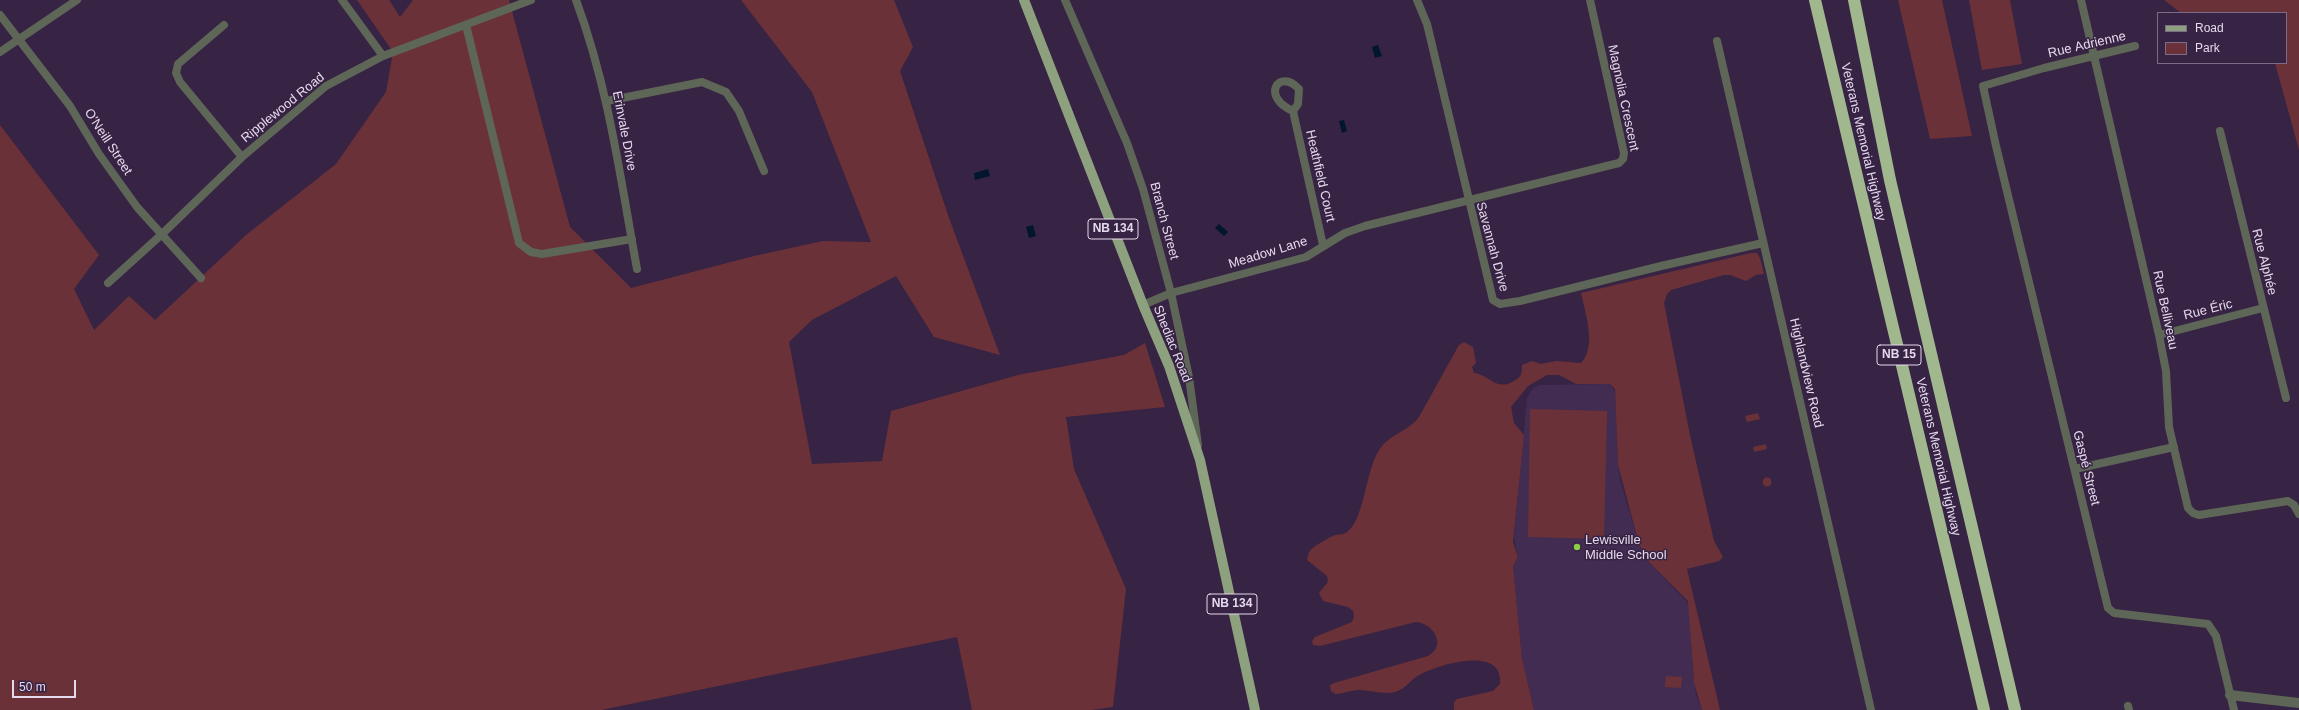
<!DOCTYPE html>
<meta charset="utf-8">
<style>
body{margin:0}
#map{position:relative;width:2299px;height:710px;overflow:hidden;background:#372343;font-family:Arial,sans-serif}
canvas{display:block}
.legend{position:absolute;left:2157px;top:12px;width:130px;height:52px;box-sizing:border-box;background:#372343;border:1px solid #7d6c87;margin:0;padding:5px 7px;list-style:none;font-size:12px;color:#e5d9ee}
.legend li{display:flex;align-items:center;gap:8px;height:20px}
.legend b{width:20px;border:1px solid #7d6c87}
.scale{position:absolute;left:12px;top:680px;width:64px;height:18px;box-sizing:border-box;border:2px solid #e5d9ee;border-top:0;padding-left:5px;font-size:12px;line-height:14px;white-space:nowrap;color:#e5d9ee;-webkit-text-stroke:3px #372343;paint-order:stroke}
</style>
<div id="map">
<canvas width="2299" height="710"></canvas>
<ul class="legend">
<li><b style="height:5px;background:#8ea17f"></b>Road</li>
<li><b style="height:11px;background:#6b3139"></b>Park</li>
</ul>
<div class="scale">50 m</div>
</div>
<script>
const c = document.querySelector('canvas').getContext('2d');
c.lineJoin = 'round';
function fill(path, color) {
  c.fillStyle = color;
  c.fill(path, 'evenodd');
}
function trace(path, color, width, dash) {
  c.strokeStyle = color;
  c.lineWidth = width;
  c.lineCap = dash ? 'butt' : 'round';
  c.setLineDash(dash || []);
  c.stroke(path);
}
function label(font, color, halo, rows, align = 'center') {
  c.font = font + ' Arial,sans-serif';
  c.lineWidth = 3;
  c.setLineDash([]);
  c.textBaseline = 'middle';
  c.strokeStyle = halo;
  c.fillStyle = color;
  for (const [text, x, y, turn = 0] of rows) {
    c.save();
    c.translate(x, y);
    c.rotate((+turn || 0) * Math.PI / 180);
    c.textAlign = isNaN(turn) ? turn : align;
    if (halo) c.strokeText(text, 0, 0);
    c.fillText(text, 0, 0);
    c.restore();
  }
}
const built = new Path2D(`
 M1610,384l5,8 3,73 2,15 19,64 5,13 45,47 4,71 3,19 6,16h-168l-12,-51 -9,-93 5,-9 -4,-20 13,-139 6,-10 7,-3z`);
const green = new Path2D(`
 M357,0h32l11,17 13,-17h96l61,227 61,61 123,-32 69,-15 48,1 -59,-150 -71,-92h153l19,47 -13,24 49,147 51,137 -66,-18 -38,-61 -84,44 -23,22 23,122 70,-3 9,-50 127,-36 106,-20 21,-12 20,64 -99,10 8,52 52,120 -13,118 -22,3h-119l-15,-73 -356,73h-601v-585l99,130 -25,34 20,41 35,-34 26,24 91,-85 90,-71 50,-72 7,-40z
 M1898,0h44l30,136 -42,3z
 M1969,0h41l12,64 -40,6z
 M2164,0h135v150l-24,-87h11v-50h-105z
 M1751,253h6l3,5 4,16 -8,1 -10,6 -16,-6h-6l-53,15 -4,4 -3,9 26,132 24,106 9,16 -4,4 -32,8 33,141h-18l-8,-27 -6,-82 -40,-40 -9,-17 -21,-79 -3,-76 -5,-5h-34l-17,-9h-12l-19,11 -17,21 3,16 10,12 -11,107 5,15 -5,9 9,93 12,51h-80v-8l3,-3 36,-8 7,-7c4,-40 -63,-19 -81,-9 -9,5 -13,14 -24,17 -11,3 -25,-2 -36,-2 -9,0 -16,4 -24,4l-4,-3 -1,-6 4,-2 94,-27c19,-11 6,-32 -12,-34l-96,24 -7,-1 -1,-4 3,-4 37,-15 2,-5 -1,-6 -5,-4 -25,-6 -4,-8 9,-11 -1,-6 -20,-16c1,-3 1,-7 3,-9 2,-4 21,-15 26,-16 3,-1 8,0 11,-3 17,-12 19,-61 31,-80 10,-18 30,-20 41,-35l40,-72 5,-3 9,5 3,16 -4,4 2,6c14,1 22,18 38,9 9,-4 10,-8 10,-17l10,-4 9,3 15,-3 25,2c16,-16 4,-51 0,-70z
 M1530,409l77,2 -3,128 -76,-2z
 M1758,413l2,6 -13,3 -2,-6z
 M1766,444l1,5 -13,3 -1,-5z
 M1762.5 482a4.5 4.5 0 1 1 9 0a4.5 4.5 0 1 1-9 0Z
 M1666,676l16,1 -1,11 -16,-1z`);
const water = new Path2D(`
 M1378,45l4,11 -7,2 -3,-11z
 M1344,120l3,11 -5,2 -3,-12z
 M988,169l2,7 -15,4 -1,-7z
 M1219,224l9,8 -4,4 -9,-8z
 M1033,225l3,11 -7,2 -3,-11z`);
const minor = new Path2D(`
 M342,0l41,56
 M576,0c33,89 44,177 61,269
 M1065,0l62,143 16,46 28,104 18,84 9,68
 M1417,0l10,24 66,276 7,4 20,-3 141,-35 102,-23
 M2081,0l78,335 7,36 3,56 19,81 5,5 6,2 89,-14 6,4 5,9
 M0,15l70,91 29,48 38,53 64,71
 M224,25l-46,39 -2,9 4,9 62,75
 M466,25l53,218 12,9 11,2 90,-15
 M1717,41l154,669
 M2135,46l-91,22 -61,18 13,60 112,462 6,5 94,11 8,12 18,74
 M0,52l77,-52
 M607,101l95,-19 24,10 13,19 25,60
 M1293,111c-33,-14 -14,-44 6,-22l-1,15 -5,7 30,134
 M2220,131l66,267
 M108,283l53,-48 81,-78 84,-71 57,-30 148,-56
 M1143,305l28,-12 135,-36 39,-24 20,-7 254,-63 4,-4 1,-6 -34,-153
 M2159,335l104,-27
 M2075,469l99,-22
 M2128,706l1,4`);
const tertiary = new Path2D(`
 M2230,695l69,8`);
const primary = new Path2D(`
 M1024,0l119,305 26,61 31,94 55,250`);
const motorway = new Path2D(`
 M1815,0l169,710
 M1854,0l36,180 125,530`);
const markers = [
 [1577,547,4,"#8ace47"]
];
const shields = [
 [1113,229,50],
 [1899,355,44],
 [1232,604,50]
];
const shieldNames = [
 ["NB 134",1113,229],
 ["NB 15",1899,355],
 ["NB 134",1232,604]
];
const streetNames = [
 ["Rue Adrienne",2087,45,-13],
 ["Magnolia Crescent",1623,98,78],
 ["Ripplewood Road",283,108,-39],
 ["Erinvale Drive",624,131,79],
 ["O'Neill Street",108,142,57],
 ["Veterans Memorial Highway",1863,142,77],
 ["Heathfield Court",1320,176,77],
 ["Branch Street",1164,221,75],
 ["Savannah Drive",1492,247,75],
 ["Meadow Lane",1268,253,-17],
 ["Rue Alphée",2264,262,76],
 ["Rue Belliveau",2165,310,78],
 ["Rue Éric",2208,310,-14],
 ["Shediac Road",1172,344,68],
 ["Highlandview Road",1806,373,77],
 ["Veterans Memorial Highway",1938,457,77],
 ["Gaspé Street",2086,468,76]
];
const poiNames = [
 ["Lewisville",1585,540],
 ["Middle School",1585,555]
];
fill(built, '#432c51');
fill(green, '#6b3139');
fill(water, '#02162e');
trace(minor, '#5e6757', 8);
trace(tertiary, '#5e6757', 10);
trace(primary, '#8ea17f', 10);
trace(motorway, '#a1b88f', 12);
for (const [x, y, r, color] of markers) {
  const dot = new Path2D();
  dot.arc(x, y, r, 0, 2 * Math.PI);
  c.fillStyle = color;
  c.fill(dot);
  trace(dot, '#372343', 1.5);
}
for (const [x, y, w] of shields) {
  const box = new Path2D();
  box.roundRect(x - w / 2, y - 10, w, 20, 3);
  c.fillStyle = '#372343';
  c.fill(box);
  trace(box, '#e5d9ee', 1);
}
label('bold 12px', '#e5d9ee', null, shieldNames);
label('13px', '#e5d9ee', '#372343', streetNames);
label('13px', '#e5d9ee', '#372343', poiNames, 'left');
</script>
